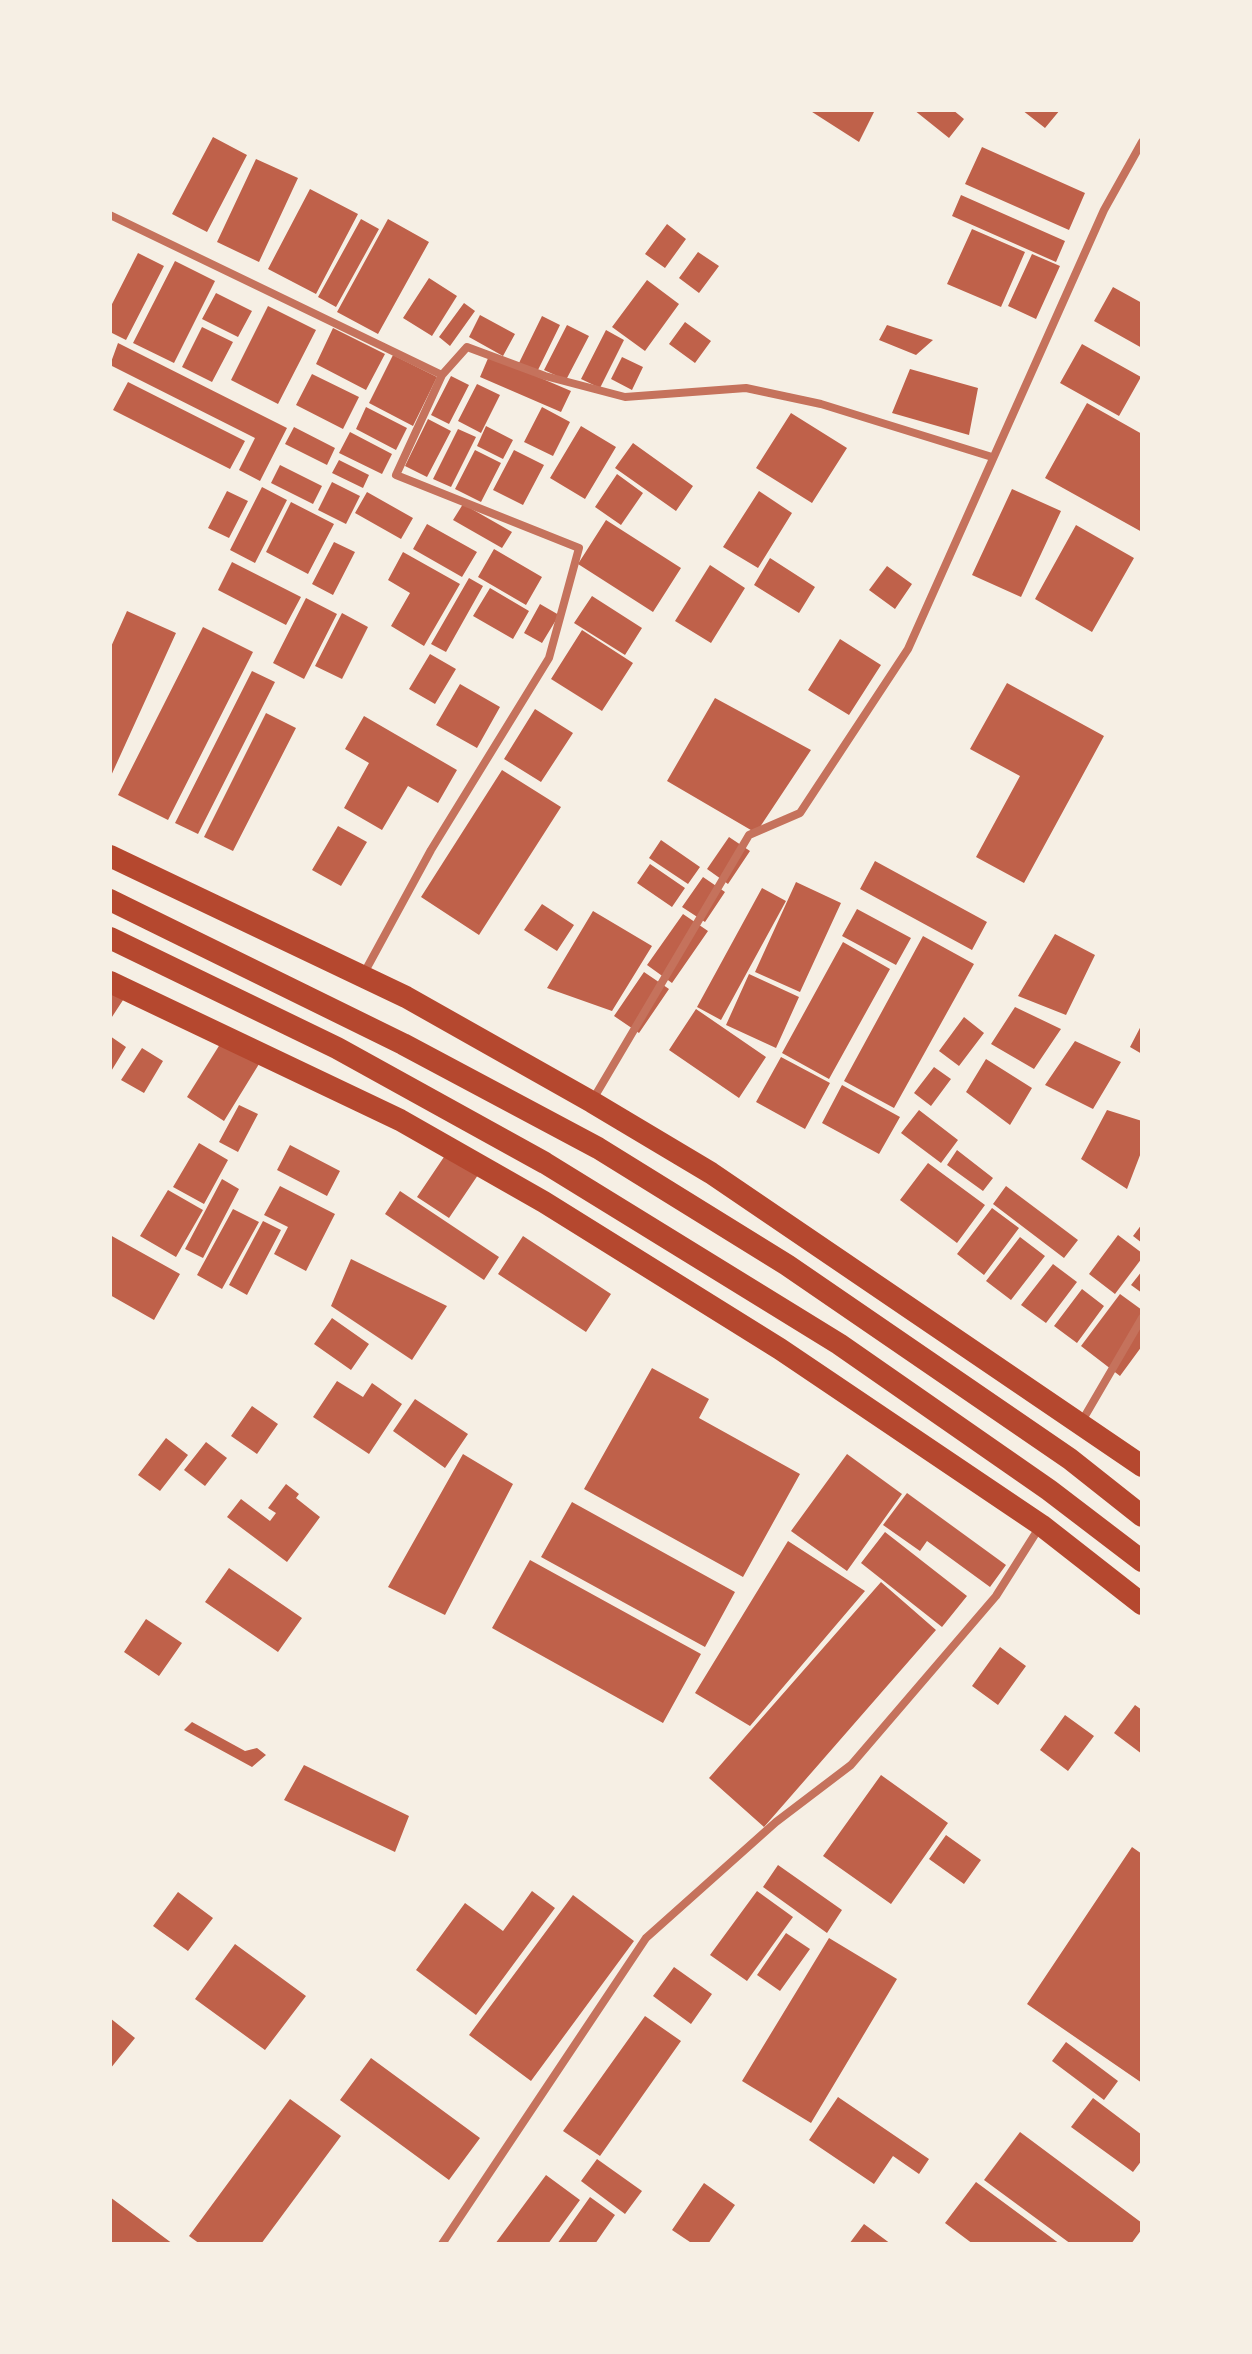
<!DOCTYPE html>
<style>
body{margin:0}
#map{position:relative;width:1252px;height:2354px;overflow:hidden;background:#f6efe4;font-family:"PT Sans Narrow",sans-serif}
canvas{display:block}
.frame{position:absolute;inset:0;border:112px solid #f6efe4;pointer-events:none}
</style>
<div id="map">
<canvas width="1252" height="2354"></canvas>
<div class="frame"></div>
</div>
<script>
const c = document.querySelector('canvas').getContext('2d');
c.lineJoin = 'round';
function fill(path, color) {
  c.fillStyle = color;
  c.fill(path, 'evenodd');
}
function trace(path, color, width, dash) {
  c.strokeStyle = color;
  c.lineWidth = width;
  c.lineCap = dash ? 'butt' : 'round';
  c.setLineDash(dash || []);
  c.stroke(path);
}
const building = new Path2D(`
 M809,110h66l-16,32z
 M914,110h39l11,9 -15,19z
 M1022,110h38l-15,18z
 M213,137l34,18 -40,77 -35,-18z
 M982,147l103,46 -16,37 -104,-46z
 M256,159l42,19 -39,84 -42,-20z
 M310,189l48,25 -42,80 -48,-25z
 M961,195l104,46 -9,21 -104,-46z
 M361,219l18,10 -43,78 -18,-10z
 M388,219l41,23 -51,92 -41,-22z
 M667,224l19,15 -21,29 -20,-14z
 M972,229l53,23 -24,55 -54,-23z
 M698,252l21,14 -20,27 -20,-15z
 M138,253l26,13 -38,74 -16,-8v-24z
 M1032,254l28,12 -24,53 -28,-13z
 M175,261l40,20 -41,82 -41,-20z
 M429,278l28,18 -25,40 -29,-18z
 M647,280l32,24 -34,47 -33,-24z
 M1113,287l29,16v45l-48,-27z
 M216,293l36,18 -14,26 -36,-18z
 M464,303l11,8 -25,35 -11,-9z
 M268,306l48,24 -38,74 -47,-24z
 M480,315l35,19 -12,22 -34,-19z
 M542,316l18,9 -23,47 -18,-9z
 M685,322l26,19 -16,22 -26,-19z
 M567,325l22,11 -23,44 -22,-10z
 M887,325l46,15 -17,15 -37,-15z
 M202,327l31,15 -21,40 -30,-15z
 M333,328l52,26 -19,36 -50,-26z
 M606,330l18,10 -24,48 -19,-9z
 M118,343l169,85 -27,53 -21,-11 16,-32 -145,-73z
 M1082,344l59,33 -22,39 -59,-33z
 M393,355l44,22 -24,49 -44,-23z
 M489,356l82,35 -10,21 -81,-35z
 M622,357l21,10 -11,23 -21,-11z
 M910,369l68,19 -9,47 -77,-22z
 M312,374l47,23 -16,32 -47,-24z
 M451,376l18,9 -20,39 -18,-9z
 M128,382l117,59 -15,28 -117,-59z
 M477,384l23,11 -19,38 -23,-12z
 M1087,403l55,31v98l-97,-54z
 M366,407l41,21 -11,22 -40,-21z
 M542,407l28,15 -17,34 -29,-14z
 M791,413l56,35 -35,55 -56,-35z
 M428,419l23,12 -24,46 -22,-11z
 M486,426l27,14 -10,19 -26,-13z
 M581,426l35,21 -31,52 -35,-21z
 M294,427l41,21 -8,17 -42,-21z
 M458,429l18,8 -25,50 -18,-8z
 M350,432l42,22 -10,20 -43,-21z
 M633,443l60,43 -17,25 -61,-43z
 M475,450l26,13 -20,39 -26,-13z
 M514,450l30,15 -21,40 -30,-15z
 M339,460l30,15 -6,13 -31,-15z
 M280,465l42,21 -9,18 -42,-21z
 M617,474l26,19 -22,32 -26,-18z
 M332,482l28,14 -14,28 -28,-14z
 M262,487l25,13 -32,63 -25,-13z
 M1012,489l49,22 -40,86 -49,-22z
 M227,491l21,10 -19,37 -21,-10z
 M759,491l33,22 -34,55 -35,-21z
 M367,492l46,26 -12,21 -46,-26z
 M291,502l43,22 -26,50 -42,-22z
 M463,504l49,28 -10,16 -49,-28z
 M606,520l75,48 -28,44 -75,-48z
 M427,524l50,28 -15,25 -49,-28z
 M1076,525l58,33 -42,74 -57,-33z
 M334,542l21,10 -22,43 -21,-11z
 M494,549l48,28 -16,28 -48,-28z
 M403,552l57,32 -36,62 -33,-20 19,-33 -22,-13z
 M770,558l45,29 -16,26 -45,-28z
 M232,562l69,35 -15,28 -68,-35z
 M710,565l35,23 -34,55 -36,-22z
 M887,566l25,18 -17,25 -26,-19z
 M469,578l14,8 -37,66 -15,-8z
 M490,588l39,23 -16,28 -40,-23z
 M592,596l50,32 -17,27 -51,-32z
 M306,598l31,16 -33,65 -31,-16z
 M540,604l19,11 -17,28 -18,-10z
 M127,611l49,22 -66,145v-129z
 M342,613l26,14 -26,52 -27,-13z
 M203,627l50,25 -85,168 -50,-25z
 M582,630l51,33 -31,48 -51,-32z
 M840,639l41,26 -32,50 -41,-25z
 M430,654l26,15 -21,35 -26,-15z
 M252,671l23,11 -77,152 -23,-11z
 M1007,683l97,53 -80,147 -48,-26 44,-81 -50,-27z
 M460,684l40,23 -23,41 -41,-23z
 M715,698l96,52 -55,83 -89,-52z
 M535,709l38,24 -32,49 -37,-23z
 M266,713l30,15 -63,123 -29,-14z
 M364,716l93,54 -19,33 -30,-17 -26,44 -38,-22 25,-45 -24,-14z
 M502,770l59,37 -82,128 -58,-38z
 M338,826l29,16 -26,44 -29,-16z
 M729,837l21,14 -22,33 -21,-15z
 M661,840l39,27 -12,17 -39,-26z
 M875,861l112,61 -15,28 -112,-61z
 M650,864l35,24 -13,19 -35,-24z
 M703,877l22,15 -20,30 -23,-15z
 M796,882l45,21 -41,89 -45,-20z
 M762,888l24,13 -65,119 -24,-13z
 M542,904l32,21 -17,26 -33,-21z
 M857,909l54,29 -15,27 -54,-29z
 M593,911l59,35 -40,65 -65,-23z
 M683,914l25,17 -36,52 -25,-18z
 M1055,934l40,21 -29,60 -48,-19z
 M923,936l51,28 -80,144 -50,-27z
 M843,942l47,27 -61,110 -47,-26z
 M644,972l25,17 -30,44 -25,-17z
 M749,974l50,23 -23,51 -50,-23z
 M110,987l15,10 -15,23z
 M1015,1007l46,22 -27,40 -43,-25z
 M696,1009l70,48 -27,41 -70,-48z
 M964,1017l20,16 -25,33 -20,-15z
 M1142,1024v30l-12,-7z
 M110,1036l16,11 -16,26z
 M222,1041l37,23 -35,57 -37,-24z
 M1075,1041l46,21 -28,47 -48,-24z
 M142,1048l21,13 -19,32 -23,-13z
 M781,1057l49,26 -25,46 -49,-27z
 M986,1059l46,29 -22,37 -44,-33z
 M934,1067l17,12 -20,27 -17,-13z
 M842,1085l58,32 -21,37 -57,-31z
 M239,1105l19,9 -20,38 -19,-10z
 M919,1110l39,30 -17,23 -40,-30z
 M1107,1110l35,11v29l-15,39 -46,-30z
 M199,1143l29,17 -24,44 -31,-17z
 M290,1145l50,26 -13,25 -50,-26z
 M957,1150l36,28 -10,13 -36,-26z
 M448,1151l32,21 -31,46 -32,-21z
 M928,1163l57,42 -28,38 -57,-43z
 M222,1179l17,10 -36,69 -18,-9z
 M280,1186l55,28 -29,57 -32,-17 14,-27 -24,-12z
 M1006,1186l72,54 -14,18 -71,-54z
 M168,1190l35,20 -27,47 -36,-21z
 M400,1191l99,66 -15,23 -99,-66z
 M992,1208l27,20 -35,47 -27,-21z
 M233,1209l26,13 -37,67 -25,-14z
 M263,1221l18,9 -34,65 -18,-10z
 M1142,1224v19l-9,-7z
 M110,1235l70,39 -26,46 -44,-25z
 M1118,1235l24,18v5l-27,36 -26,-20z
 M523,1236l88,58 -25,38 -88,-58z
 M1020,1237l25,19 -34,44 -25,-19z
 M351,1259l96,47 -35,54 -81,-54z
 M1053,1264l24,18 -31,41 -25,-18z
 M1142,1271v22l-11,-8z
 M1082,1289l22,17 -27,37 -23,-17z
 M1120,1294l22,16v36l-22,30 -39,-30z
 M332,1318l37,26 -18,26 -37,-26z
 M652,1368l57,31 -10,19 101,56 -57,103 -159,-88z
 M337,1381l26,16 9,-14 30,21 -33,50 -56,-37z
 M415,1399l53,35 -23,34 -52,-37z
 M252,1406l26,18 -21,30 -26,-18z
 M166,1438l22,17 -28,36 -22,-16z
 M206,1442l21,16 -22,28 -21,-16z
 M463,1454l50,30 -68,131 -57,-28z
 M847,1454l55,40 -55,77 -56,-40z
 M286,1484l13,10 -3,4 24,19 -33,45 -60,-45 14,-18 29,22 6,-8 -8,-5z
 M907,1493l99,72 -16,22 -63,-46 -7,10 -37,-26z
 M572,1502l163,90 -30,55 -164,-90z
 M885,1532l82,64 -25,31 -81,-64z
 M788,1541l77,50 -115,135 -55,-33z
 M530,1560l171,94 -38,69 -171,-95z
 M229,1568l73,50 -24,34 -73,-50z
 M881,1582l55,48 -172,197 -55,-49z
 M146,1619l36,24 -23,33 -35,-24z
 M1000,1647l26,19 -28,39 -26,-19z
 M1135,1705l7,5v44l-28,-21z
 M1065,1715l29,21 -26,35 -28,-21z
 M192,1722l53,29 12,-3 9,7 -14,12 -68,-37z
 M304,1765l105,51 -14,36 -111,-52z
 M881,1775l67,48 -57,81 -68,-48z
 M946,1835l35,25 -17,24 -35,-25z
 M1132,1847l10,7v229l-115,-79z
 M778,1865l64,45 -15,23 -64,-46z
 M532,1891l23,17 -79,107 -60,-45 49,-67 38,28z
 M757,1891l36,26 -46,64 -37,-26z
 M178,1892l35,26 -25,33 -35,-25z
 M573,1895l61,46 -103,140 -62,-46z
 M786,1933l24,16 -30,42 -23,-16z
 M829,1938l68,41 -86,144 -69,-42z
 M235,1944l71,52 -41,54 -70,-51z
 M674,1967l38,27 -21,30 -38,-28z
 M645,2016l36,25 -81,115 -37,-25z
 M110,2018l25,20 -25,31z
 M1066,2042l52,39 -14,19 -52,-39z
 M371,2058l109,80 -31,42 -109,-80z
 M838,2097l91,62 -10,15 -26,-18 -19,28 -65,-44z
 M1093,2098l49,37v25l-9,12 -62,-45z
 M290,2099l51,37 -80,108h-61l-11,-8z
 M1020,2132l122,91v6l-11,15h-60l-87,-64z
 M597,2159l45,32 -17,23 -44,-33z
 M546,2175l34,25 -32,44h-53z
 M976,2182l84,62h-87l-28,-21z
 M704,2183l31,22 -27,39h-15l-21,-14z
 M110,2197l63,47h-63z
 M590,2197l25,18 -20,29h-38z
 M864,2224l27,20h-42z`);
const minor = new Path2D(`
 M110,215l332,160 25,-28 78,29 80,21 121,-9 75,16 171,53
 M363,975l68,-125 118,-192 30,-110 -183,-73 46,-100
 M592,1101l157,-266 51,-22 108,-164 196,-439 38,-68
 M1082,1421l60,-103
 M442,2244l204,-306 130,-116 75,-57 145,-169 43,-68`);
const trunk = new Path2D(`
 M110,856l296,141 186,105 119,71 431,293
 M110,900l293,144 195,104 189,117 283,194 72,57
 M110,938l227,110 208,115 294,181 210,146 93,71
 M110,982l290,138 144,82 236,147 261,176 101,79`);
fill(building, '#bf614a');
trace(minor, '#c5725c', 8);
trace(trunk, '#b5482f', 22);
</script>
